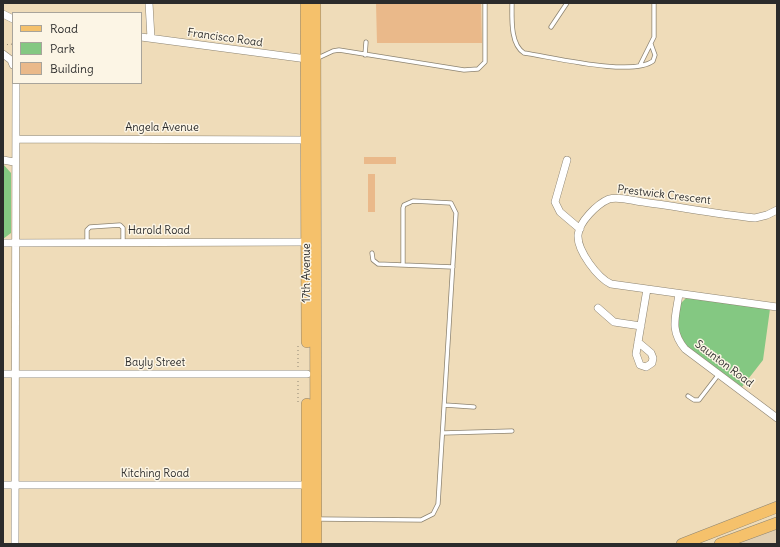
<!DOCTYPE html>
<style>
body{margin:0}
#map{position:relative;width:780px;height:547px;overflow:hidden;background:#efdcb9;font-family:Delius,sans-serif}
canvas{display:block}
.frame{position:absolute;inset:0;border:4px solid #2b2b2b;pointer-events:none}
.legend{position:absolute;left:12px;top:12px;width:130px;height:72px;box-sizing:border-box;background:#fcf5e5;border:1px solid #a8a49b;margin:0;padding:5px 7px;list-style:none;font-size:12px;color:#2b2b2b}
.legend li{display:flex;align-items:center;gap:8px;height:20px}
.legend b{width:20px;border:1px solid #a8a49b}
</style>
<div id="map">
<canvas width="780" height="547"></canvas>
<div class="frame"></div>
<ul class="legend">
<li><b style="height:5px;background:#f5c16b"></b>Road</li>
<li><b style="height:11px;background:#84c882"></b>Park</li>
<li><b style="height:11px;background:#eab98a"></b>Building</li>
</ul>
</div>
<script>
const c = document.querySelector('canvas').getContext('2d');
c.lineJoin = 'round';
function fill(path, color) {
  c.fillStyle = color;
  c.fill(path, 'evenodd');
}
function trace(path, color, width, dash) {
  c.strokeStyle = color;
  c.lineWidth = width;
  c.lineCap = dash ? 'butt' : 'round';
  c.setLineDash(dash || []);
  c.stroke(path);
}
function label(font, color, halo, rows, align = 'center') {
  c.font = font + ' Delius,sans-serif';
  c.lineWidth = 3;
  c.setLineDash([]);
  c.textBaseline = 'middle';
  c.strokeStyle = halo;
  c.fillStyle = color;
  for (const [text, x, y, turn = 0] of rows) {
    c.save();
    c.translate(x, y);
    c.rotate((+turn || 0) * Math.PI / 180);
    c.textAlign = isNaN(turn) ? turn : align;
    if (halo) c.strokeText(text, 0, 0);
    c.fillText(text, 0, 0);
    c.restore();
  }
}
const built = new Path2D(`
 M777,528v16h-43z`);
const green = new Path2D(`
 M3,164l8,9v60l-8,6z
 M686,298l84,11 -7,51 -21,27 -57,-42 -8,-14 3,-27z`);
const building = new Path2D(`
 M376,3h105l1,40h-105z
 M364,157h32v7h-32z
 M368,174h7v38h-7z`);
const path = new Path2D(`
 M3,45l10,-1
 M298,367v-24
 M298,381v22`);
const lane = new Path2D(`
 M512,3c0,15 -2,41 12,50 28,4 108,24 129,8l2,-6 -4,-11
 M551,27l16,-24
 M365,55l1,-13
 M318,58l15,-7 6,-1 125,20 14,-1 7,-7v-59
 M640,65l14,-28v-34
 M87,243v-13l3,-3 30,-2 3,3v14
 M372,253l1,7 5,4 75,3
 M688,396l6,4h5l20,-26
 M445,405l29,2
 M443,433l69,-2
 M318,519l103,1 12,-6 5,-10 18,-291 -5,-10 -38,-2 -9,4 -1,3v57`);
const street = new Path2D(`
 M149,3l2,35
 M3,14l10,5
 M141,37l166,22
 M3,54l8,6 2,5
 M17,139l290,1
 M3,160l11,2
 M567,160l-12,42 5,10 20,17
 M777,210l-10,5 -12,3c-38,-4 -75,-11 -112,-16 -10,-1 -24,-6 -34,-3 -12,5 -30,23 -31,36 -1,16 20,43 33,49l166,23
 M3,243l306,-1
 M679,294c-3,22 -10,36 6,55l92,69
 M598,308l16,14 27,4
 M638,342l13,11 2,5 -1,5 -6,4 -6,-2 -4,-11 11,-65
 M3,374h304
 M3,485h304
 M15,544l1,-461`);
const primary = new Path2D(`
 M306,3l1,339
 M315,3l1,541
 M307,544v-140
 M682,544l95,-37
 M720,544l57,-21`);
const streetNames = [
 ["Francisco Road",225,38,8],
 ["Angela Avenue",162,128],
 ["Prestwick Crescent",664,195,7],
 ["Harold Road",159,231],
 ["17th Avenue",307,273,-90],
 ["Bayly Street",155,363],
 ["Saunton Road",724,364,37],
 ["Kitching Road",155,474]
];
fill(built, '#e0ceb1');
fill(green, '#84c882');
fill(building, '#eab98a');
trace(lane, '#8d8472', 5);
trace(street, '#8d8472', 8);
trace(primary, '#8d8472', 12);
trace(path, '#8d8472', 1, [1, 3]);
trace(lane, '#fff', 3.5);
trace(street, '#fff', 7);
trace(primary, '#f5c16b', 11);
label('11px', '#2b2b2b', '#fcf5e5', streetNames);
</script>
